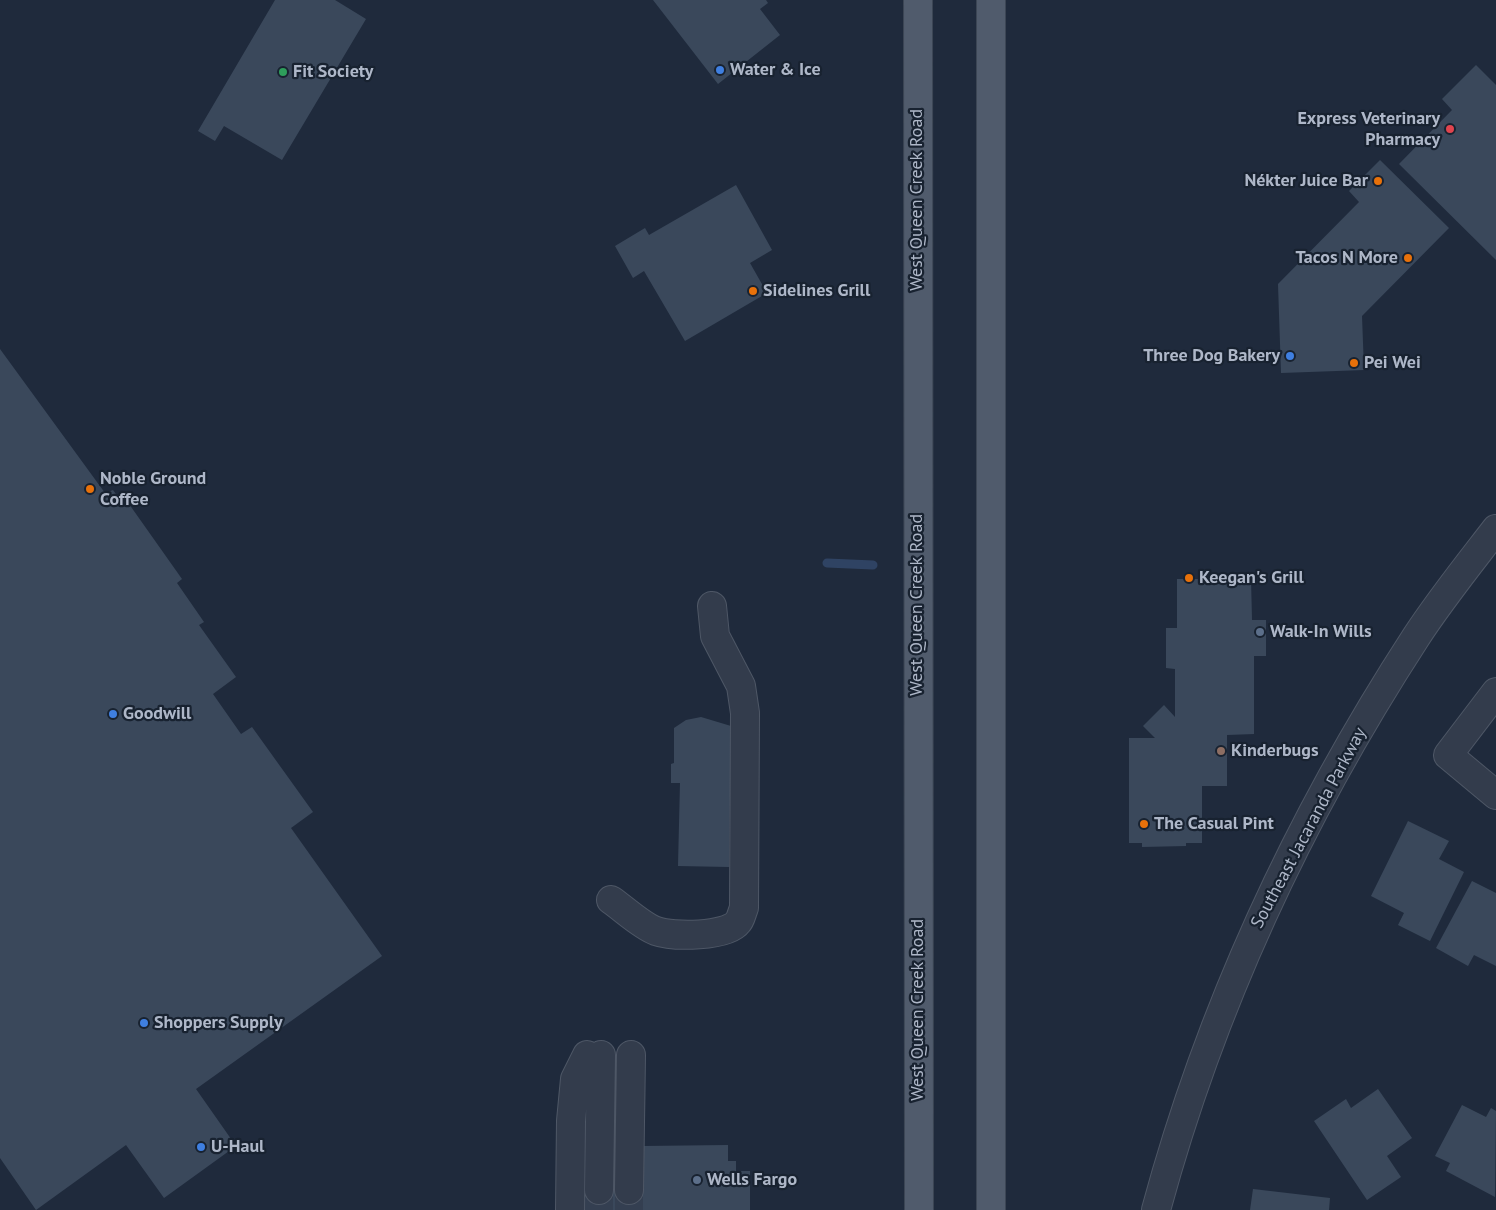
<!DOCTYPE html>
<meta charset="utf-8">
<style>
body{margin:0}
canvas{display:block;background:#1f2a3c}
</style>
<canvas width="1496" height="1210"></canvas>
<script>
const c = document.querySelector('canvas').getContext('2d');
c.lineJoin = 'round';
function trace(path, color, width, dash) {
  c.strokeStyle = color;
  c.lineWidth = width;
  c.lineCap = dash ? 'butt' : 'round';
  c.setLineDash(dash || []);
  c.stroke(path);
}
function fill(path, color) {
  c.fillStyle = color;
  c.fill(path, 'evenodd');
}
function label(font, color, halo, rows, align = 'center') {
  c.font = font + ' "PT Sans",sans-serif';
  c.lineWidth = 4.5;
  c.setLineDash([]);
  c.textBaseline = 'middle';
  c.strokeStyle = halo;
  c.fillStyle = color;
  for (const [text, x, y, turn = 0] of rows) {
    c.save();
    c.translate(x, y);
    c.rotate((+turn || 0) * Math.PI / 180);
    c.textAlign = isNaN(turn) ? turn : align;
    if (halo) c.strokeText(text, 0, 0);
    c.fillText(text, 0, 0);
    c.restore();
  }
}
const stream = new Path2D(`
 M827,563l46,2`);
const building = new Path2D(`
 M275,0h60l31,19 -84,141 -58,-34 -9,15 -17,-10z
 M653,0h113l2,3 -8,6 20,26 -62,49z
 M1476,65l20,20v175l-97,-96 53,-54 -10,-11z
 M1380,160l69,68 -87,88 2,54 -83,3 -3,-89 81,-82 -10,-11z
 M736,185l36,65 -22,13 17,30 -82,48 -41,-70 -11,7 -18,-32 30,-18 4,7z
 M0,349l105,144 8,-3 12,17 4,-3 53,75 -5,4 27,39 -5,3 37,52 -23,17 28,40 11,-7 61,85 -22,16 91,128 -186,133 40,57 -72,52 -38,-53 -90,65 -36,-52z
 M1177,579h74l1,41h14v36h-12v78l-27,1v51h-25v57h-16v3l-44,1v-4h-13v-105h26l-12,-12 21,-21 11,12v-48l-9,-1v-40h11z
 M701,717l30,9 -2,141 -51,-1 2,-83h-9v-19l3,-1v-35l12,-8z
 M1408,821l41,20 -10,18 25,13 -34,69 -32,-16 6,-12 -33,-17z
 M1472,881l24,12v73l-22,-11 -6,11 -32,-18z
 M1378,1089l34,49 -25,18 14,21 -34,23 -53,-79 32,-22 5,9z
 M1462,1105l24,12 5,-9 5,3 -1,86 -49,-26 4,-8 -15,-7z
 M728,1145v16h8v10h14v39h-166v-20l59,-1v-43z
 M1253,1189l77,9 -1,12h-79z`);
const minorTunnel = new Path2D(`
 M599,1210v-20
 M629,1210v-20`);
const minor = new Path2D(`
 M1496,692l-48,63 48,40
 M611,900c13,9 31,26 45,31 17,6 71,6 82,-9 3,-3 4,-10 6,-14l1,-195 -4,-27 -26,-50 -3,-30
 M599,1190l2,-135
 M629,1190l2,-135
 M570,1210l1,-89 4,-42 12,-24
 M1156,1210c55,-204 145,-396 260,-573 24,-37 53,-73 80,-108`);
const major = new Path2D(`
 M918,0l1,1210
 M991,0v1210`);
const markers = [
 [720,70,5,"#3f7fe0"],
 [283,72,5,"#2e9e5b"],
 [1450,129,5,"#e0444e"],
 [1378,181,5,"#e8710a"],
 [1408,258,5,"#e8710a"],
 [753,291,5,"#e8710a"],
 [1290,356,5,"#3f7fe0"],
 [1354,363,5,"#e8710a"],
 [90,489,5,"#e8710a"],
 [1189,578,5,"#e8710a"],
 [1260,632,5,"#5c6f8a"],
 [113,714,5,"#3f7fe0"],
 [1221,751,5,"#8d6e63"],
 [1144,824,5,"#e8710a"],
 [144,1023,5,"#3f7fe0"],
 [201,1147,5,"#3f7fe0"],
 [697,1180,5,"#5c6f8a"]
];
const poiNames = [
 ["Water & Ice",730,70],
 ["Fit Society",293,72],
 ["Express Veterinary",1440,119,"right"],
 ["Pharmacy",1440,140,"right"],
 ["Nékter Juice Bar",1368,181,"right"],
 ["Tacos N More",1398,258,"right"],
 ["Sidelines Grill",763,291],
 ["Three Dog Bakery",1280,356,"right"],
 ["Pei Wei",1364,363],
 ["Noble Ground",100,479],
 ["Coffee",100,500],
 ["Keegan's Grill",1199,578],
 ["Walk-In Wills",1270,632],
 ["Goodwill",123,714],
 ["Kinderbugs",1231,751],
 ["The Casual Pint",1154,824],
 ["Shoppers Supply",154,1023],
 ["U-Haul",211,1147],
 ["Wells Fargo",707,1180]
];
const streetNames = [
 ["West Queen Creek Road",917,200,-90],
 ["West Queen Creek Road",917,605,-90],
 ["Southeast Jacaranda Parkway",1309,828,-62],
 ["West Queen Creek Road",918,1010,-90]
];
trace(stream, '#2f4363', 9);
fill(building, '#3a485b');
trace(minorTunnel, '#343f51', 28, [28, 14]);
trace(minor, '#4e5766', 30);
trace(major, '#3c4655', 30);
trace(minor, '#333c4c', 28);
trace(major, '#505b6c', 28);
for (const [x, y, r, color] of markers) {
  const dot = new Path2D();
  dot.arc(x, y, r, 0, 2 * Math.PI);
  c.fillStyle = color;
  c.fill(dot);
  trace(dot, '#182230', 2);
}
label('bold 18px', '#aeb7c8', '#182230', poiNames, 'left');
label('18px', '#aeb7c8', '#182230', streetNames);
</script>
